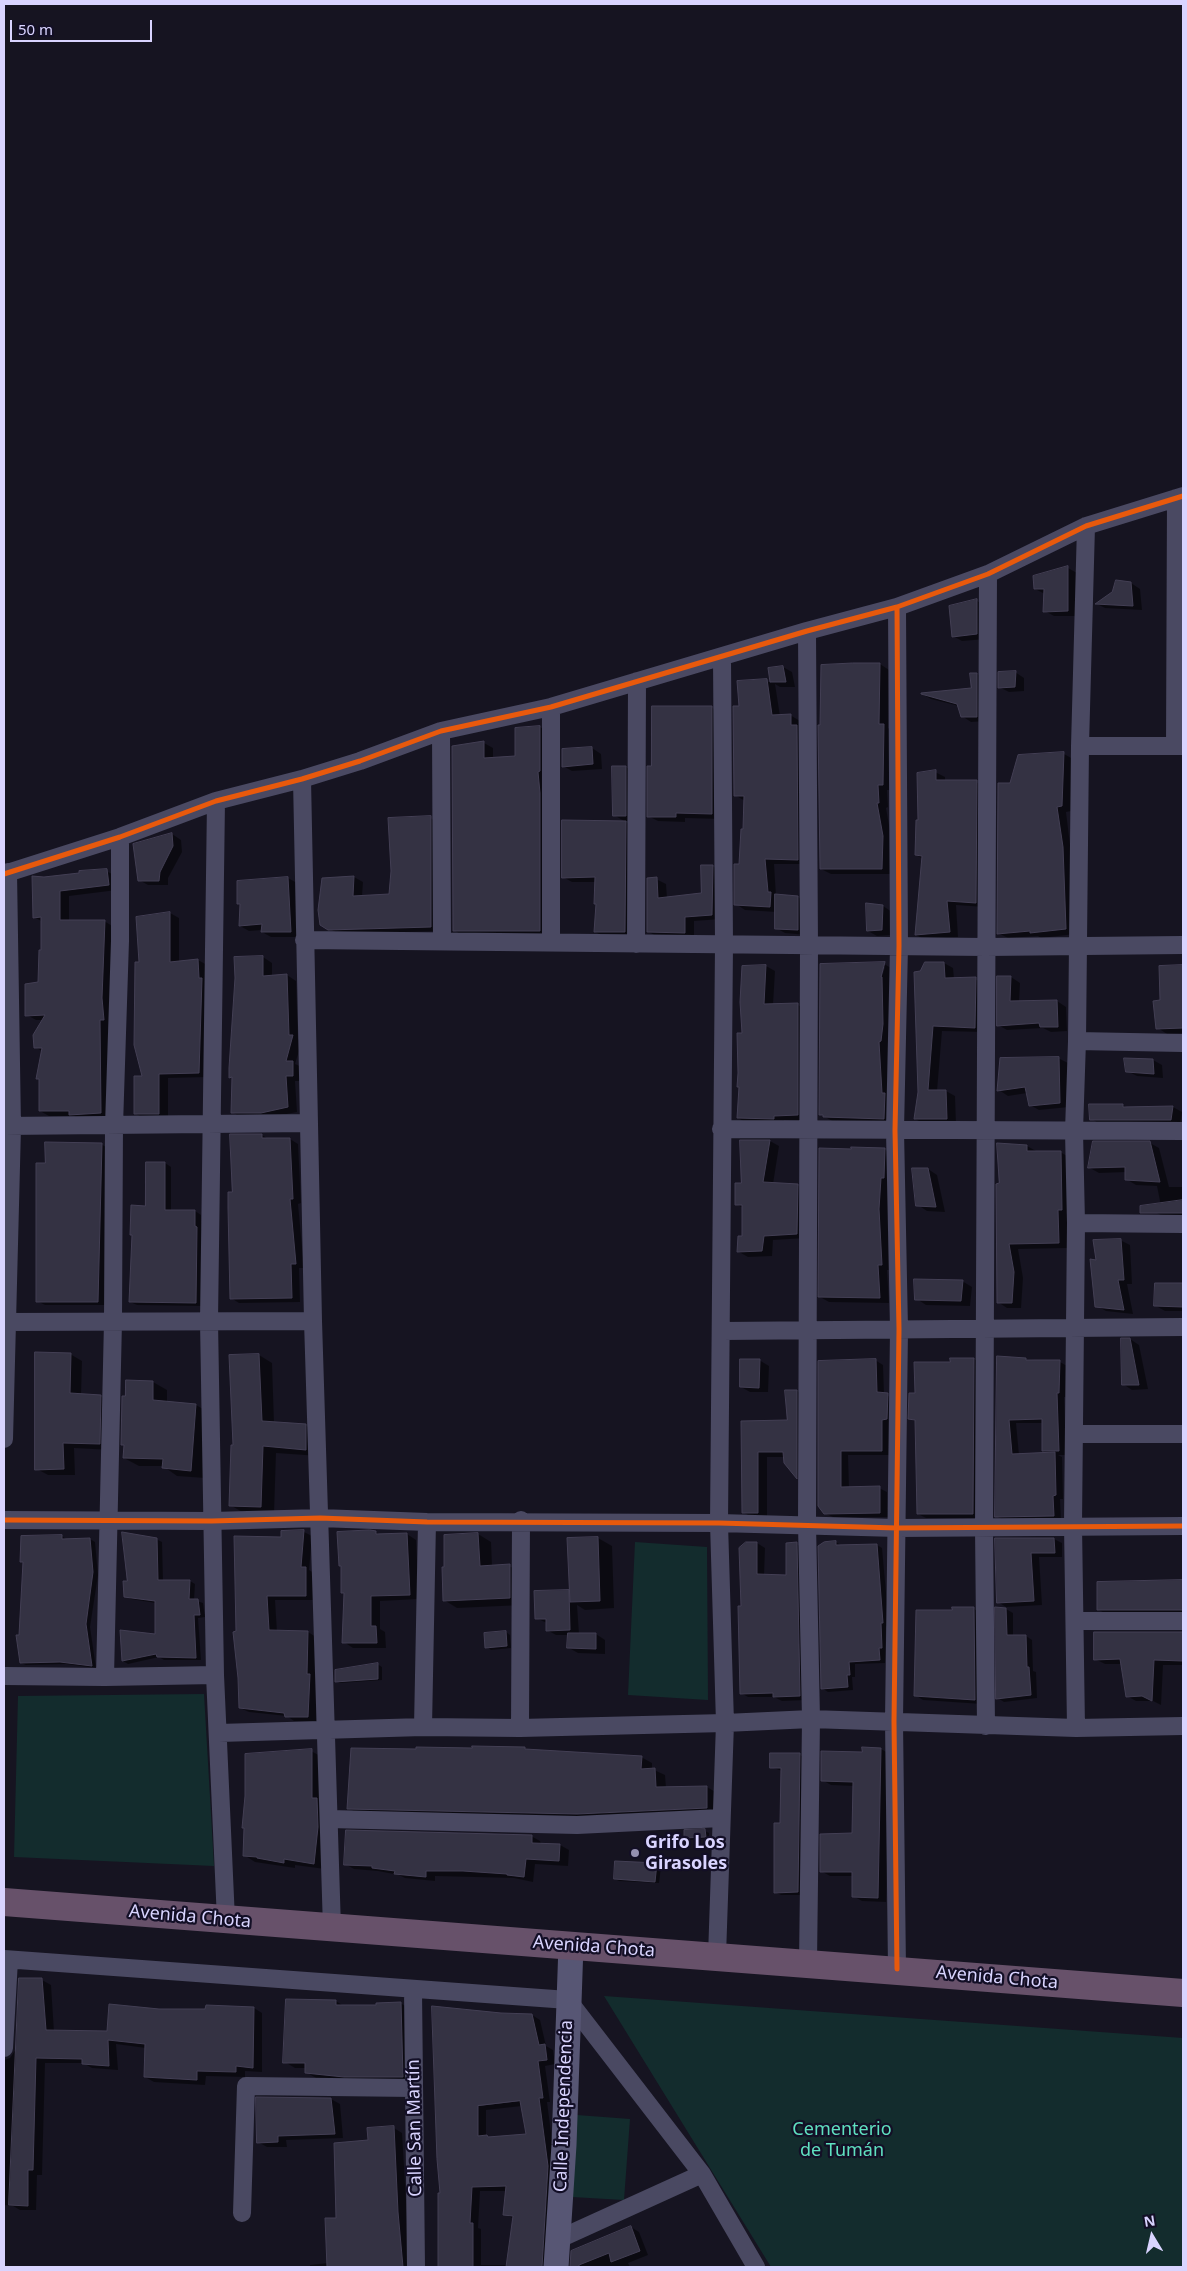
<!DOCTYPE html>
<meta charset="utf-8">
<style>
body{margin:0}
#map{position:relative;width:1187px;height:2271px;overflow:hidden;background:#161421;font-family:"Noto Sans",sans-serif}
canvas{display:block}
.frame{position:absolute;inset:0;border:5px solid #d9d4ff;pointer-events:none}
.north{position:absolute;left:1127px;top:2211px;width:50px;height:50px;-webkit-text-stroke:4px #130f26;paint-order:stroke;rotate:351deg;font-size:14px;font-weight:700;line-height:20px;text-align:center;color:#d9d4ff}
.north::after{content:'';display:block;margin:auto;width:18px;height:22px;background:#d9d4ff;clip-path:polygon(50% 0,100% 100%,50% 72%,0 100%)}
.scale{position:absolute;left:10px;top:20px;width:142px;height:22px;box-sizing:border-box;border:2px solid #d9d4ff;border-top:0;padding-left:6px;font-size:15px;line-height:18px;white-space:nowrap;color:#d9d4ff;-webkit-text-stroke:4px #130f26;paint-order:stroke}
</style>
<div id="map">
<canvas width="1187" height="2271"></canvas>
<div class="frame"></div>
<div class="north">N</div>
<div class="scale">50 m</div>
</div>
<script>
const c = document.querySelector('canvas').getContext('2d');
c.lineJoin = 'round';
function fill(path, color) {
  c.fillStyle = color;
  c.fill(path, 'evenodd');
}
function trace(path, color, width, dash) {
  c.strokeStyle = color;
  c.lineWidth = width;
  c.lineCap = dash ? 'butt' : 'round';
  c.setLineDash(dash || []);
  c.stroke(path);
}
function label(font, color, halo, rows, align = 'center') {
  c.font = font + ' "Noto Sans",sans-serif';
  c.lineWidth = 4.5;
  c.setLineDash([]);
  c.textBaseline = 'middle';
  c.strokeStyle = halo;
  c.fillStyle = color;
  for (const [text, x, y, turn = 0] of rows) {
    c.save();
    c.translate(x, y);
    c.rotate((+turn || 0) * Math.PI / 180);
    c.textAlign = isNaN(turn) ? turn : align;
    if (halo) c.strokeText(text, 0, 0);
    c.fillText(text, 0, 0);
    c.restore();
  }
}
const green = new Path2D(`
 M635,1542l72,5 1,153 -80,-5z
 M204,1694l10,172 -200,-9 4,-161z
 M604,1996l579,42v229h-412z
 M577,2115l53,4 -6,81 -52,-3z`);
const shadow = new Path2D(`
 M1068,568l9,5v43h-23l-9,-5v-17l-10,-5z
 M1131,583l9,6 2,21 -37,-2 -8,-4z
 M977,601l9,5v33l-24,2 -9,-5 -2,-29z
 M880,664l9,6 -1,58 5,3 -1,59h-5l1,17 -2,1 6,34 -1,32h-60l-10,-5 1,-203z
 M783,667l9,5 3,15h-15l-5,-3 5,32 10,-1 10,6 7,143h-33l2,32 22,1 9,6v32l-22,-2 -9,-5v-16l-31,-2 -9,-6 9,-74v-29l-10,-6 6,-88 25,-26 5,2 -2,-14z
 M1015,672l9,6v13l-15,1 -10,-5z
 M977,674l9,5v42l-15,1 -9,-6 -3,-10 -28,-7 -9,-5 51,-5z
 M711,707l10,6v106l-36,-1v4l-27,-1 -10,-5z
 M540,727l9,5v204h-86l-9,-6 30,-187 9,5v11l24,-2 -1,-28z
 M592,748l9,6 1,15 -30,2 -9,-5z
 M1064,754l9,5 -2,52 -5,1 5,41 4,81 -34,4 -3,-2 -30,2 -10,-5 13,-149 8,-28z
 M626,767l9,6v48h-11l-10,-6z
 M935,772l10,5v5h31l9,5v120l-29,-2 2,32 -33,3 -9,-5 7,-76 -7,-4 3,-34z
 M430,818l10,5v108l-101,3 -18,-10 33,-47 9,5 -1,14 28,-1z
 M626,822l9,6 -1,109h-29l-10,-5 3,-27 -2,-23h-24l-9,-5z
 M172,834l9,6 1,12 -14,26v7h-20l-9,-5z
 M712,866l10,5 -1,48 -27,2v17l-36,-1 -9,-5 7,-53 10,5 1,14 35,-4z
 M106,871l10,5 1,14 -48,6v25h35l10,6 -4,190 -30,2 -6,-3h-25l-9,-5 2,-60 -7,-4 8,-27h-7l-9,-5 12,-32 3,-31 1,-30 -9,-5 10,-39z
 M288,878l9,5 3,54h-29l-9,-5v-2l-13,1 -9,-5 1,-21 -3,-1z
 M883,906l9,6 -1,23 -14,1 -9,-5z
 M170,913l9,5v44l19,-2 9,5 1,112 -40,1v40l-24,1 -9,-6 9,-36 -4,-114z
 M263,957l9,6v13l15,-1 9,6 2,58 4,2 -7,23 7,3v14h-7l2,31 -26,5 -29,1 -10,-6 2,-34 -3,-1z
 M944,963l9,5 1,11h21l10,5 -1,48 -42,-1 -5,60h9l9,5 1,28h-31l-10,-5z
 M884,964l9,5 -3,13 1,48 -1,16h-2l3,51 3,2 -1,24 -59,-1 -14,-8 1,-149zM882,967h3l-5,16h-2z
 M766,966l9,5 -2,34h25l9,5v110h-23l-1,3h-36l-9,-5 2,-30 -2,-1 6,-52 -1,-68z
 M1183,966v67l-16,1 -9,-6 3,-26 -1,-35z
 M1011,977l9,6 -1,19 38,-1 9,6 1,24 -16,1 -8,-4 -36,2 -9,-5z
 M1058,1058l10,5 1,44 -30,3 -9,-5 -3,-12 -19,3 -9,-6z
 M1153,1060l9,5 1,13 -26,-2 -10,-5z
 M1091,1105h32l5,3 45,-1 9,5 -2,13h-79l-9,-6z
 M262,1135l6,4h22l8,5 3,59 -3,1 6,64h-5l1,34 -61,1 -8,-5 2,-105z
 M741,1141h29l9,5 -6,38 24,1 9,6v47l-33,2 -1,16 -24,1 -9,-5 4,-15v-29l-7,-4 6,-20z
 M1150,1143l9,5 10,39h14v32l-17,-1 -9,-5 3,-12 -3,-15 -21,-1 -10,-6 1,-7 -28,1 -9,-5z
 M101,1144l8,5 -4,156h-60l-8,-4 9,-136z
 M1027,1146l9,5 24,1 9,5 2,57h-4v34l-49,1 5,29 -2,30h-14l-9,-6 3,-117z
 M884,1149l10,6 -3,115h-4l2,33 -60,-1 -9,-5z
 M165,1163l6,4v44h24l6,4 2,30 -1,61 -65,-1 -7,-3 16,-95z
 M928,1169l9,6 8,37 -18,-1 -9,-6z
 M1120,1240l10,5 2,39h-5l6,30 -27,-3 -9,-5v-45z
 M962,1281l10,6 -2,19 -44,-1 -9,-6z
 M1156,1284h27v27h-18l-9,-5z
 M1130,1339l9,6 9,44 -16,1 -9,-6z
 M70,1354l12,7 -1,34 19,1 12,7 -1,47 -37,-2 1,27h-27l-11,-6z
 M259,1355l13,8 2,60 31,2 14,8v23l-43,-3 -2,61 -30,-1 -14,-8 4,-59z
 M997,1357l63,5 7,4 -1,31h-2l2,58h-8l4,2 1,42h-3l1,21h-58l-7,-4zM1016,1423h28l-1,28 5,3 -29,1z
 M974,1359l8,5 -1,154h-55l-8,-4 -3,-93 -5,-3 6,-24 35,-31z
 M759,1360l10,6 -1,26h-18l-9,-5z
 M875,1360l8,5 1,29 11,5 -6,56h-41l1,33h30l8,4 1,25h-55l-9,-4 -5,-7z
 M153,1382l14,8v13l29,2 14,8 -5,65 -28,-2 -14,-10h-24l-15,-8 1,-12 -3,-2z
 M797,1391l9,5 -1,87 -8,-5 -12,-15v-6h-18v61h-14l-10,-6 -1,-90 46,-1z
 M304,1532l8,4 -3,34 5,3v27h-39l2,32h31l8,5v84h-22l-7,-5 -38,-4 -9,-4 -2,-75 45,-95z
 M376,1532l5,3 26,-1 9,6 3,59 -39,2v28l5,3 1,16h-33l-9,-6 1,-48 -3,-1z
 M478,1534l13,8 1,24h17l13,7 1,32 -66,3 -13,-8z
 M62,1536l5,4 23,-1 5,3 3,33 -8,52 6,41 -30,-4 -40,1 -5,-2 -1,-27 4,-73 -3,-2 1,-24z
 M598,1538l14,8 2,62 -29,2 -8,-5 2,29h17l9,6v14l-27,-1 -9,-5v-13h-13l-9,-5v-7l-11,-5 32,-27 3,1z
 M156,1539l6,3 1,39h27l5,3 -1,16 9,3 2,14 -7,1 3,42h-37l-5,-3 -31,7 -5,-3 33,-25v-33l-25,-4 -5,-3 2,-14z
 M996,1539h58l8,4v14h-23l3,48 -36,2 -8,-5z
 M836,1542l6,4 35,-1 5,3 7,78h-3l-1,37 -30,1v13h-3l1,13 -25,2 -6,-4z
 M747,1543h10l8,5 -1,28h24l8,-32 8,4 3,152 -25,1 -8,-4h-26l-7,-4 1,-86z
 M1183,1582v33h-75l-9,-5v-27z
 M974,1609l7,4 1,91 -59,-4 -8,-5 38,-84z
 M1006,1609l7,4v23h13l6,4 1,31 3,1 1,26 -33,4 -6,-4z
 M506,1632l4,3 1,13 -20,2 -4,-3 -2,-13z
 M1096,1633h87v32h-20l-2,40 -8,-4h-17l-9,-5 -5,-32h-17l-10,-5z
 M377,1664l5,3v13l-42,3 -4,-2z
 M525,1748l3,2 113,7 11,6v6l13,6 1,13 41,-1 10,6v20l-129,7 -229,-6 -11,-6 69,-57z
 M864,1748l17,1 9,5 -4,148 -24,-1 -9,-5v-20h-23l-9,-5 32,-37 1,-48 -23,-1 -9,-5 41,-27z
 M311,1751l11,6 3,112 -30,-4v3l-40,-6 -11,-7z
 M800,1755l6,3 -2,137h-23l-6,-3 6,-68 1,-53 -11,-4z
 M705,1831l4,2v5l-20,2 -4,-2z
 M531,1836l9,5 1,3 19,1 9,5 -1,16 -33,-2 -2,18 -19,-4 -79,-2v5l-30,-3 -6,-3 -21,-4 -24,-2 -9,-5z
 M656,1864l5,3 -2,16 -40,-2 -4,-2z
 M20,1979l22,1 9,5 3,47h54l50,-22 96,-2 8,5v59l-17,-1v6l-39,-1 -1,9 -51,-3 -9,-5 1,-29 -30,-4 2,26 -26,-2 -9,-5h-38l-3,112h-5l-1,35h-16l-7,-4 -9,-1v-145l6,-2 6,-9z
 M336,2001l9,6 33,-1 22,-3 11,6 2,74 -97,-5 -10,-6v-4h-11l-10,-6z
 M501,2014l31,1 8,5 6,26 7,4 2,14 -10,2 5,36h-3l9,69 -6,96h-112l1,-72h3zM522,2106l5,29 -37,3 -4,-2v-26zM480,2191h26l-1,23 9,5 -7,46h-26v-36l-3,-1z
 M258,2099h73l9,5 3,34 -57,2 1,7h-20l-9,-5z
 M394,2128l8,5 8,134h-100v-2l18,-2 41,-122z
 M631,2227l8,5 9,23 -20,8 2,4h-58l1,-15z`);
const building = new Path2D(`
 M1068,566v45l-25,1 1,-23h-10l-1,-13z
 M1116,580l15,2 2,24 -38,-2 17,-12z
 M977,599v35l-25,3 -3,-31z
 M853,663h27l-1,61h5l-1,61h-5l1,18h-2l6,33 -1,33h-62l-2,-144h2l1,-60z
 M783,666l3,16h-16l-2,-14z
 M1016,671l-1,16 -17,1v-16z
 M970,673h7v44h-16l-4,-13 -36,-10v-1l50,-5z
 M767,679l5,36 19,-1v11h6l1,135 -33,-1 3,33h3l-1,15 -36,-2v-41h5l2,-35h2l1,-33h-10l-1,-90h6l-2,-25z
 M652,706h60v108l-36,-1v4h-29v-51h4z
 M540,726v45l-2,1 2,21v138h-87l-1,-185 32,-5v17l31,-2v-28z
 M592,747l1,17 -31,3v-18z
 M1064,752l-2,54 -5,1 6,40 3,82 -36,4v-2l-33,3 1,-151h12l8,-28z
 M612,766h14v50h-13z
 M936,770v10h41l-1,123 -29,-2 3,31 -35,3 7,-79 -7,-1 1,-35h2l-1,-47z
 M431,816v111l-103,3 -8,-5 -2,-15 4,-32 32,-2 -1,20 36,-2 2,-23 -3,-53z
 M562,820l64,1 -1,111h-31l2,-28h-2l1,-27 -33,1z
 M172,833l1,13 -13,26 -1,9h-21l-5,-37z
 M701,865h12l-1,50 -27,2v16l-38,-1v-54l10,-1 1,21 43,-5z
 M107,869l2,16 -49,6v29h45l-3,78 2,22h-4l1,93 -32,2v-4h-30v-32h-3l6,-31h-8l-1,-13 12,-20 -20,1v-32l13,-2 1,-32h2v-33l-8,1 -1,-42 12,1 35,-4v-2z
 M288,877l3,55h-30l1,-8 -23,2 1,-22h-3v-23z
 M775,894l23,2v34l-23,-1z
 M866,903l17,2 -1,25 -15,1z
 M170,912v50l28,-3 1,19h3l-3,95 -40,1v40h-25v-38h8l-8,-31 1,-83h4l-3,-45z
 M263,956v20l24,-2 2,61h4l-7,26h7v15h-7l2,31 -27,6h-30l1,-36 -3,1v-10l6,-90 -1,-21z
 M885,962l-4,15h1l1,47 -2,17 -2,1 3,51h3l-1,26 -61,-2v-2h-4l1,-151z
 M925,962h19l1,16 31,-1 -1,51 -42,-2 -5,64h18l1,29h-33l4,-27 -4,-120 6,-1z
 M766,965l-2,39 34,-1v112l-24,1v3l-37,-1 2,-31h-2l1,-14 -1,-40h5l-2,-31 2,-36z
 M1183,965v63l-27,1 -3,-28 7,-1 -1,-34z
 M997,976h14l-1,25 47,-1 1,27h-18l-1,-4 -42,3z
 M1059,1057l1,46 -31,3 -4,-19 -28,4 3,-33z
 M1124,1058l29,1 1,15 -28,-2z
 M1089,1104h34v3l50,-1 -2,14h-81z
 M230,1134h32v4h28l3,61h-3l6,65h-5l1,34 -62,1 -2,-91v-16h4z
 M740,1140h30l-7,42 35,2 -1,50 -33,2 -2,15 -25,1 1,-16h4v-31h-7v-22h6z
 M1093,1141h57l10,41 -35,-2v-13l-37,1z
 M45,1142l57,1 -4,159h-62v-139h9z
 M997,1143l30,2v6h34l1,59h-4l1,33 -50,1 5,28 -2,31h-15l-1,-119 3,-1z
 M851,1147l34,1 -1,30h-3l-2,31 3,56h-4l2,33 -62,-1 1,-149 32,1z
 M146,1162h19v48h30v16l2,1 -1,76 -67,-1 3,-67h-2l1,-30 14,1z
 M912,1168h16l8,39 -20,-1z
 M1183,1200v13h-43v-7z
 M1121,1239l3,41h-6l6,30 -29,-3 -5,-48 6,1 -3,-20z
 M914,1279l49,1 -2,21 -46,-1z
 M1155,1283h28v24l-29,-1z
 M1121,1338h9l9,47h-17z
 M35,1352l36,1 -1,40 31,2 -1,49 -37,-1 1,26 -29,1z
 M259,1354l3,67 44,3v26l-43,-4 -2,61 -32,-1 2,-61h2l-4,-90z
 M997,1356l29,2v2h34l-1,33h-2l2,58h-17v-32l-33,1 3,34 43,-2 1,43 -3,1 1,20 -59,1z
 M950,1358h24l-1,156h-56l-2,-94 -7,-1 1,-26h6l-1,-31h36z
 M740,1359h20l-1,29 -19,-1z
 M876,1359l1,33 11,1 -1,26 -5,1v31h-41v36l39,-1v27l-56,1 -6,-8v-145z
 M126,1380l27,1v19l43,4 -5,67 -29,-3 1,-9 -40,-1 1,-13h-3l1,-49h3z
 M785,1390h12v89l-13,-16 -1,-11h-25v61h-16l-1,-92 46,-1z
 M304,1530l-3,37h5v29h-39l2,34 39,1 -1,43h3l-2,43h-23l-1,-4 -45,-5 -1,-30 -5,-46 3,-1 -2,-95 47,1v-6z
 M370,1530l6,1v3l31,-1 3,62 -39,1v30h5l1,17h-35l2,-50h-3v-27h-2l-2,-34z
 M122,1532l35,6 1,42h32l-1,19h9l2,16h-6l2,43 -39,-1 -1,-3 -34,7 -2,-31 35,4v-33l-31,-4 -1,-16h4z
 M478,1533l2,33 30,-2v34l-67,3 -1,-34h2v-32z
 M62,1535v4l28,-1 3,34 -7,52 6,42 -32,-4 -40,1 -4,-28h3l4,-73h-3l1,-26z
 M598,1537l2,64 -30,1 -3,-64z
 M995,1538h59l1,15h-24l3,48 -37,2z
 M836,1541v4l41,-1 6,79h-2l1,25h-3l1,12 -31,2 1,13h-3l1,12 -27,2 -3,-143 6,-4z
 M746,1542h11v32l29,1v-32l11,-1 3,154 -27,1v-4l-33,1 -2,-88h3l-2,-58z
 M1183,1580v30h-86v-28z
 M569,1590l1,40 -24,1v-12h-11l-1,-28z
 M952,1607h22l1,93 -61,-4 2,-86h36z
 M995,1607l11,1 1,27h19l1,32h2l2,28 -35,4z
 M506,1631l1,15 -22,2 -1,-15z
 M1094,1632h89v29l-29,-1 -2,41 -10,-5 -16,1 -6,-38 -26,1z
 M568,1633h28v16l-29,-1z
 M378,1663v16l-43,3v-12z
 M472,1746l53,1v2l117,7 -1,13 14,-1 1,19 51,-1v22l-130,6 -230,-5 4,-61 65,1v-2l56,1z
 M862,1747l19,1 -3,150 -26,-1v-25h-32v-38l32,-1 1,-51 -32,-1v-30l41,1z
 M312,1749v49h5l1,29 -4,37 -30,-5v4l-27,-5v-1l-14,-1 1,-28h-2l3,-32v-42z
 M770,1753h30l-2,139 -24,1v-70h6l1,-55h-11z
 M705,1829l1,8 -22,1v-8z
 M346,1830l186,5v8l28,1 -1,17 -33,-2 -2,18 -17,-2v-1l-44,-3h-37v6l-32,-3 1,-3 -23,-3v-2l-28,-1z
 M615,1861l42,2 -2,19 -41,-3z
 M19,1978h23l4,52 61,1 2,-27 50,5h46l1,-4 48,2 -1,61 -17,-2v6l-39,-1v9l-53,-3 1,-33 -37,-4 1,26 -27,-2v-5l-46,-1 -3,112h-5v36l-19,-1z
 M286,1999l50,1v5h40v-2l25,-1 2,75h-59l-39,-4v-10h-22z
 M432,2006l69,7 31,1 7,31 6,-1 2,16 -9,1 5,37h-4l9,68 -6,101h-36l7,-51 -10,-1 3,-29 -34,1 -2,36h3v44h-35v-74h2l-3,-34zM520,2101l6,33 -38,3 -1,-2 -9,1v-30z
 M256,2097l75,1 4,36 -57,2v6l-21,1z
 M394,2126l4,86 5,55h-76l-2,-49h11l-2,-75 34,-3 -1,-12z
 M631,2226l9,25 -29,11 -2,-9 -30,12v2h-9l1,-16z`);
const street = new Path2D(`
 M807,631l2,315 -2,578 4,195 -3,244
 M551,707v234
 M441,731l1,209
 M1080,746h103
 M1175,746l1,-248
 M302,779l11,542 19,607
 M216,801l-7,520 6,354 11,245
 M4,874l116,-37 96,-36 86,-22 58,-18 81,-30 110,-24 256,-76 90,-24 91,-33 98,-48 97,-30
 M304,940l682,7 197,-2
 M636,944l1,-263
 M1077,1041l106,2
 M4,1126l304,-3
 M721,1129l462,2
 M1076,1223l107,1
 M4,1322l309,-1
 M722,1331l461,-4
 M1074,1434h109
 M4,1439l8,-312 -4,-255
 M4,1520l208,1 108,-3 107,4 292,1 178,5 286,-2
 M1075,1621h108
 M4,1676l101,1 110,-2
 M105,1677l8,-356 1,-195 6,-185v-104
 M986,1726l-2,-198 4,-954
 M423,1727l4,-205
 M520,1728l1,-208
 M1076,1728l-3,-203 3,-302 -2,-92 3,-90 3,-295 6,-220
 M219,1733l204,-6 97,1 205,-5 86,-4 265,9 107,-2
 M329,1819l248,6 144,-7
 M717,1956l8,-233 -6,-200 5,-579 -2,-287
 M4,1959l564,41 134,174 54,93
 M897,1969l-3,-248 5,-392 -4,-199 4,-184 -2,-339
 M413,1990l3,277
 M4,2048l5,-88
 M242,2213l4,-127 168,2
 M559,2239l143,-65`);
const secondary = new Path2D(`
 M556,2267l8,-122 7,-200`);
const highway = new Path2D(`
 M4,1902l1179,91`);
const cycleway = new Path2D(`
 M4,874l116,-37 96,-36 86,-22 58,-18 81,-30 110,-24 256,-76 90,-24 91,-33 98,-48 97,-30
 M4,1520l208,1 108,-3 107,4 292,1 178,5 286,-2
 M897,1969l-3,-248 5,-392 -4,-199 4,-184 -2,-339`);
const markers = [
 [635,1853,5,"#9591b1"]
];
const poiNames = [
 ["Grifo Los",645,1843],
 ["Girasoles",645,1864]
];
const streetNames = [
 ["Avenida Chota",190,1917,5],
 ["Avenida Chota",594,1947,4],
 ["Avenida Chota",997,1978,5],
 ["Calle Independencia",564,2106,-88],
 ["Calle San Martín",415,2128,-91]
];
const parkNames = [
 ["Cementerio",842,2130],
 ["de Tumán",842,2151]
];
fill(green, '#132c2d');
fill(shadow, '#0007');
fill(building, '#343243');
trace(building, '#433f54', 1);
trace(street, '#4a4962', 18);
trace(secondary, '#575674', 25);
trace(highway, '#67516a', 28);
trace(cycleway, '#e8590c', 5);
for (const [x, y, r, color] of markers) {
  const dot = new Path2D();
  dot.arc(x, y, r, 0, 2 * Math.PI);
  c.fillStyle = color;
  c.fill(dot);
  trace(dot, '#130f26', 2);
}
label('bold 18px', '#d9d4ff', '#130f26', poiNames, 'left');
label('18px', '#d9d4ff', '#130f26', streetNames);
label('18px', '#5fe0c0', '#130f26', parkNames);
</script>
